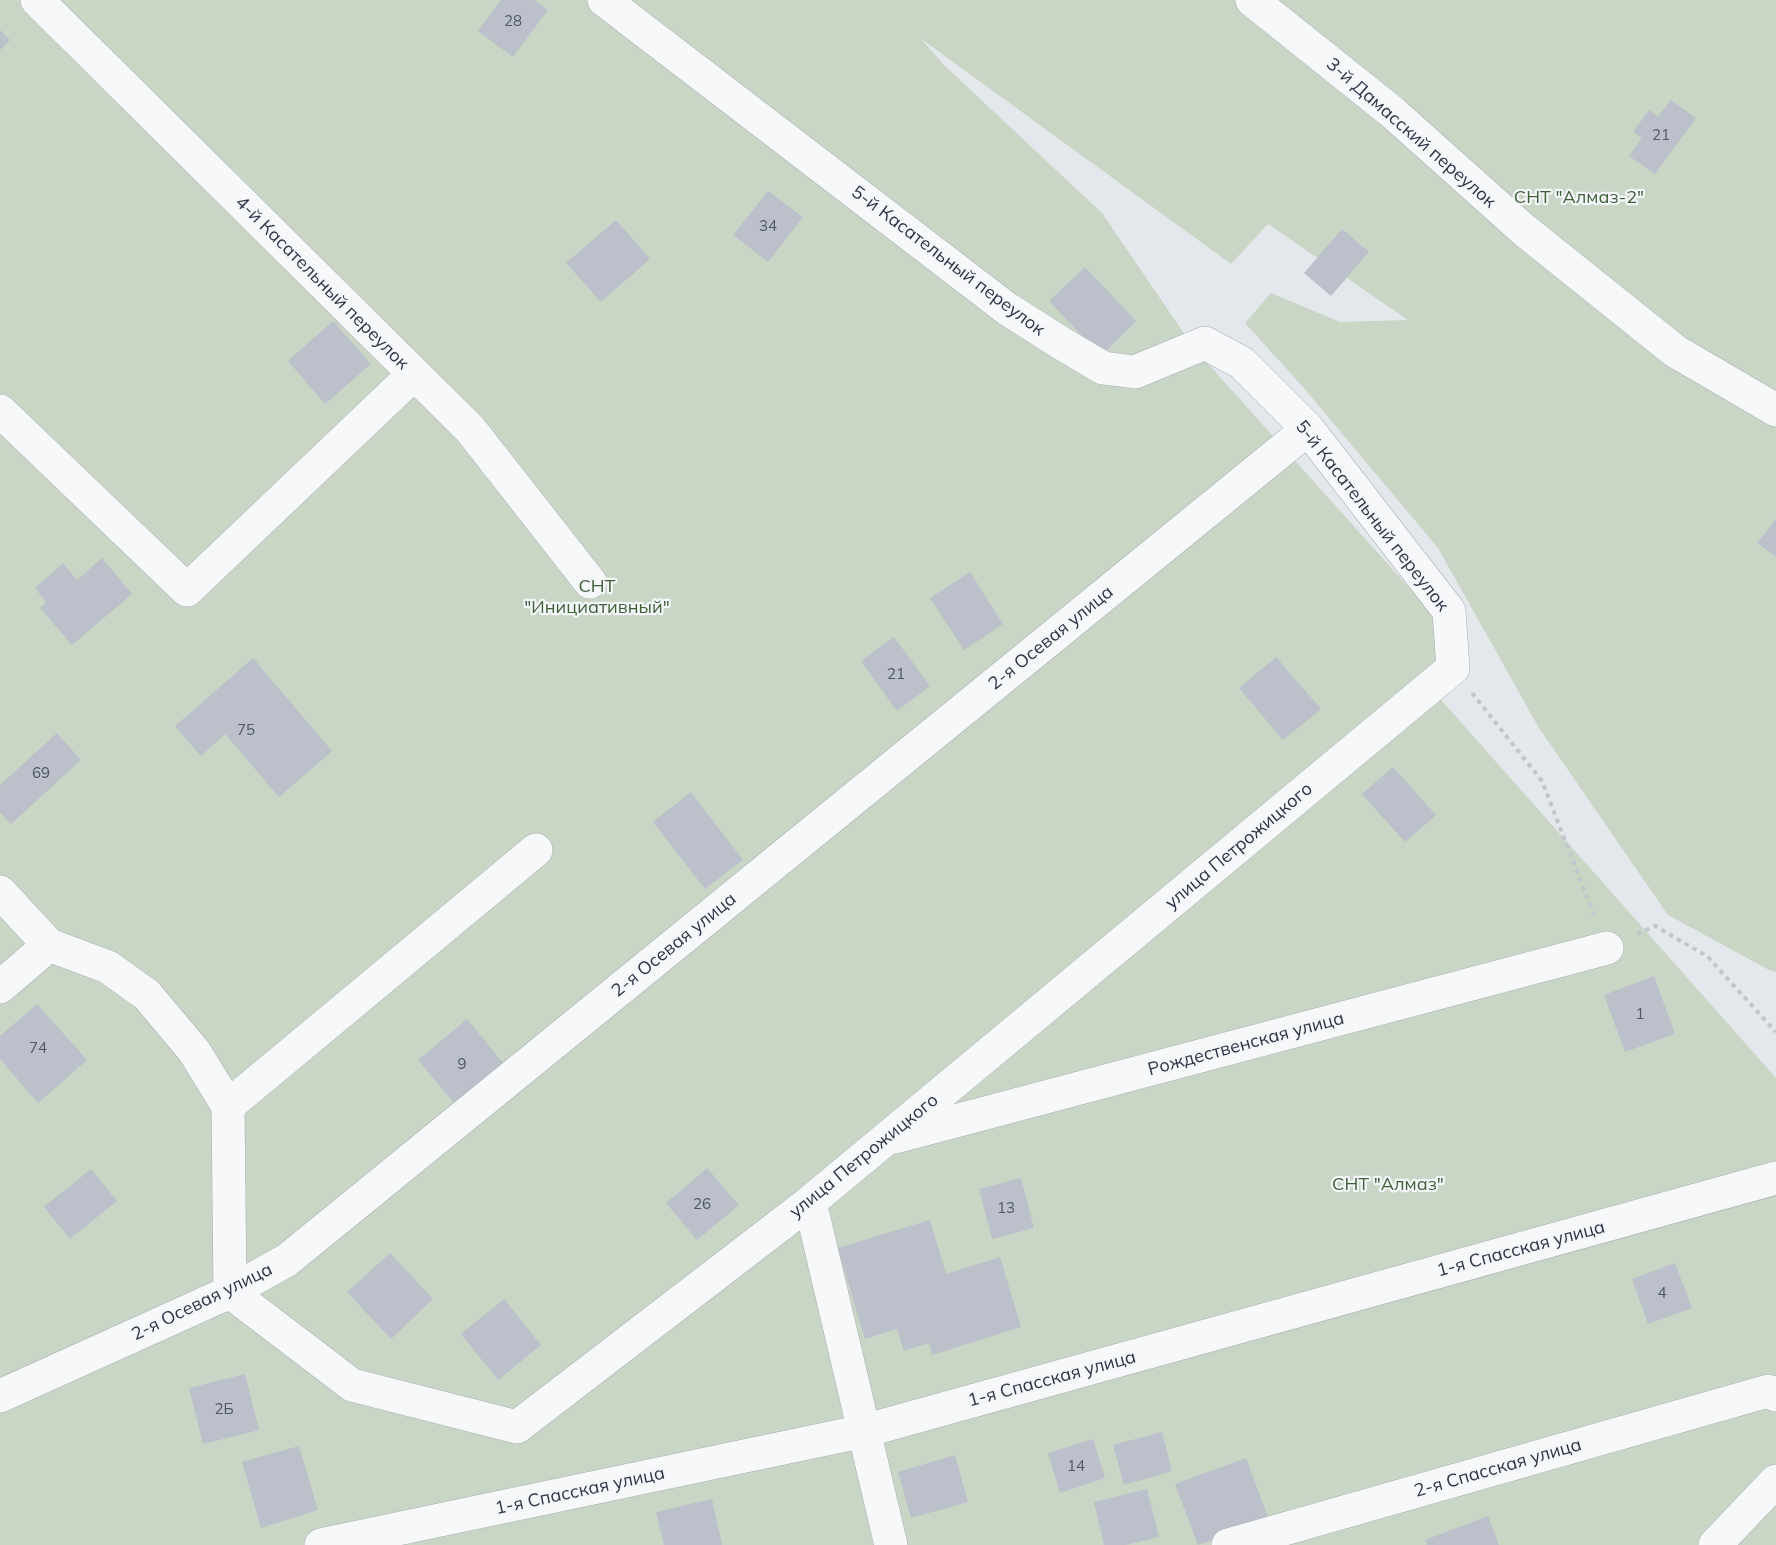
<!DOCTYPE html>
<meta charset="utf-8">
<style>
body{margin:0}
canvas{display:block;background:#e4e7ec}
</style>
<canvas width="1776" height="1545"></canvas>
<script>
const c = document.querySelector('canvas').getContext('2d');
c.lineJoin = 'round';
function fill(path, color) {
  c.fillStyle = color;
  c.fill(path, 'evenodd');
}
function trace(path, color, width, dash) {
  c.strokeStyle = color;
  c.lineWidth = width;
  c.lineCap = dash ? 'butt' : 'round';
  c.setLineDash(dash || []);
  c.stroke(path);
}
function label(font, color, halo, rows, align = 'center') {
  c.font = font + ' Mulish,sans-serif';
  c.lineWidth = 4.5;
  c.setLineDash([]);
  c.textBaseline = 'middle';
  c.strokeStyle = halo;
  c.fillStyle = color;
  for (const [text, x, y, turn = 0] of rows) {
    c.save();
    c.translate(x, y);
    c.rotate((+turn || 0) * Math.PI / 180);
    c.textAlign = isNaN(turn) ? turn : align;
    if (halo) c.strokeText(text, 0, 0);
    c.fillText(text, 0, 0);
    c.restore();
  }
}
const green = new Path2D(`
 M0,0h1776v972l-7,-2 -101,-55 -129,-187 -101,-180 -135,-161 -58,-64 26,-30 69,29 68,-2 -140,-96 -37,40 -311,-226 24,27 158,148 92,135 270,301 -36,36 348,393v467h-1776z`);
const building = new Path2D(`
 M501,0h33l14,10 -35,47 -35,-26z
 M0,30l10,10 -10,10z
 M1671,100l25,18 -41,56 -26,-18 13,-18 -9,-6 16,-22 9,7z
 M768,191l35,26 -35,45 -35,-27z
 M616,220l34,39 -49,43 -35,-39z
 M1342,229l27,23 -38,44 -27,-23z
 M1085,267l51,54 -35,35 -52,-55z
 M333,321l38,43 -46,40 -37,-43z
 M1776,519v38l-19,-14z
 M102,558l30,36 -60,51 -32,-37 6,-6 -11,-14 28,-25 14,17z
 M970,572l33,52 -39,26 -34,-52z
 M894,637l36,49 -33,25 -36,-50z
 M1276,657l45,52 -38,31 -44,-52z
 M253,658l79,93 -53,46 -54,-63 -24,22 -26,-30z
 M57,733l24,27 -70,64 -11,-12v-27z
 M1393,767l43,48 -31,27 -43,-48z
 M691,792l52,68 -38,29 -52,-67z
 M1654,976l21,58 -50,18 -21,-57z
 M37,1004l50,56 -49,43 -38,-44v-23z
 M467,1019l40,49 -49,40 -40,-48z
 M707,1168l32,37 -42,35 -31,-37z
 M91,1169l26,32 -47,38 -26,-32z
 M1021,1178l13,50 -42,11 -13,-50z
 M930,1220l16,54 54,-17 21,70 -89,28 -3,-12 -25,8 -7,-22 -32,10 -27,-91z
 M390,1253l43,46 -42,40 -44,-47z
 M1675,1263l17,45 -44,16 -16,-45z
 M504,1299l37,46 -43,35 -37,-46z
 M245,1374l14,56 -56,14 -14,-56z
 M1162,1432l10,39 -48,14 -11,-40z
 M1093,1439l12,39 -45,15 -12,-40z
 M299,1446l19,64 -57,18 -19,-66z
 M955,1455l13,47 -57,16 -13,-46z
 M1246,1458l23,62 -71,25 -23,-61z
 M1147,1489l12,48 -33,8h-22l-10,-43z
 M712,1499l10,46h-58l-8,-33z
 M1488,1516l11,29h-72l-2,-5z`);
const path = new Path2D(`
 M1472,693l70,88 53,137
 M1637,934l18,-8 52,30 69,76`);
const minor = new Path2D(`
 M37,0l433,429 120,153
 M1252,0l140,112 132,118 151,121 101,59
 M0,411l187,179 227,-216
 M0,892l49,53 59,22 39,28 47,56 34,55 2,186 122,93 165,42 293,-225 643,-534 -4,-57 -141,-182 -66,-66 -37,-20 -70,29 -32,-4 -42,-25 -55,-35 -402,-308
 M0,987l49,-42
 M228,1106l308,-256
 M895,1137l712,-189
 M810,1202l81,343
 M0,1396l230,-104 57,-32 1021,-831
 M321,1545l543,-114 912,-253
 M1228,1545l540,-154 8,4
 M1715,1545l61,-64`);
const numberNames = [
 ["28",513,21],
 ["21",1661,135],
 ["34",768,226],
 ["21",896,674],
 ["75",246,730],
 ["69",41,773],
 ["1",1640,1014],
 ["74",38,1048],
 ["9",462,1064],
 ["26",702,1204],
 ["13",1006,1208],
 ["4",1662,1293],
 ["2Б",224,1409],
 ["14",1076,1466]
];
const streetNames = [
 ["3-й Дамасский переулок",1411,133,41],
 ["5-й Касательный переулок",948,261,37],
 ["4-й Касательный переулок",322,283,45],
 ["5-й Касательный переулок",1372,516,52],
 ["2-я Осевая улица",1051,638,-39],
 ["улица Петрожицкого",1239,846,-40],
 ["2-я Осевая улица",674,945,-39],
 ["Рождественская улица",1246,1044,-15],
 ["улица Петрожицкого",864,1156,-39],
 ["1-я Спасская улица",1521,1249,-15],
 ["2-я Осевая улица",202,1302,-26],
 ["1-я Спасская улица",1052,1379,-15],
 ["2-я Спасская улица",1498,1468,-16],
 ["1-я Спасская улица",580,1491,-12]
];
const parkNames = [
 ["СНТ \"Алмаз-2\"",1579,198],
 ["СНТ",597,587],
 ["\"Инициативный\"",597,608],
 ["СНТ \"Алмаз\"",1388,1185]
];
fill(green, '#c9d6c5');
fill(building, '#bbc0ca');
trace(minor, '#a9aeb7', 34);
trace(path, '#c2c5cb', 4, [4.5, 4.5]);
trace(minor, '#f7f8fa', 33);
label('15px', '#4f5766', null, numberNames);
label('18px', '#2b3445', '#f4f6f9', streetNames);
label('18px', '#3f6138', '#f4f6f9', parkNames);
</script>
